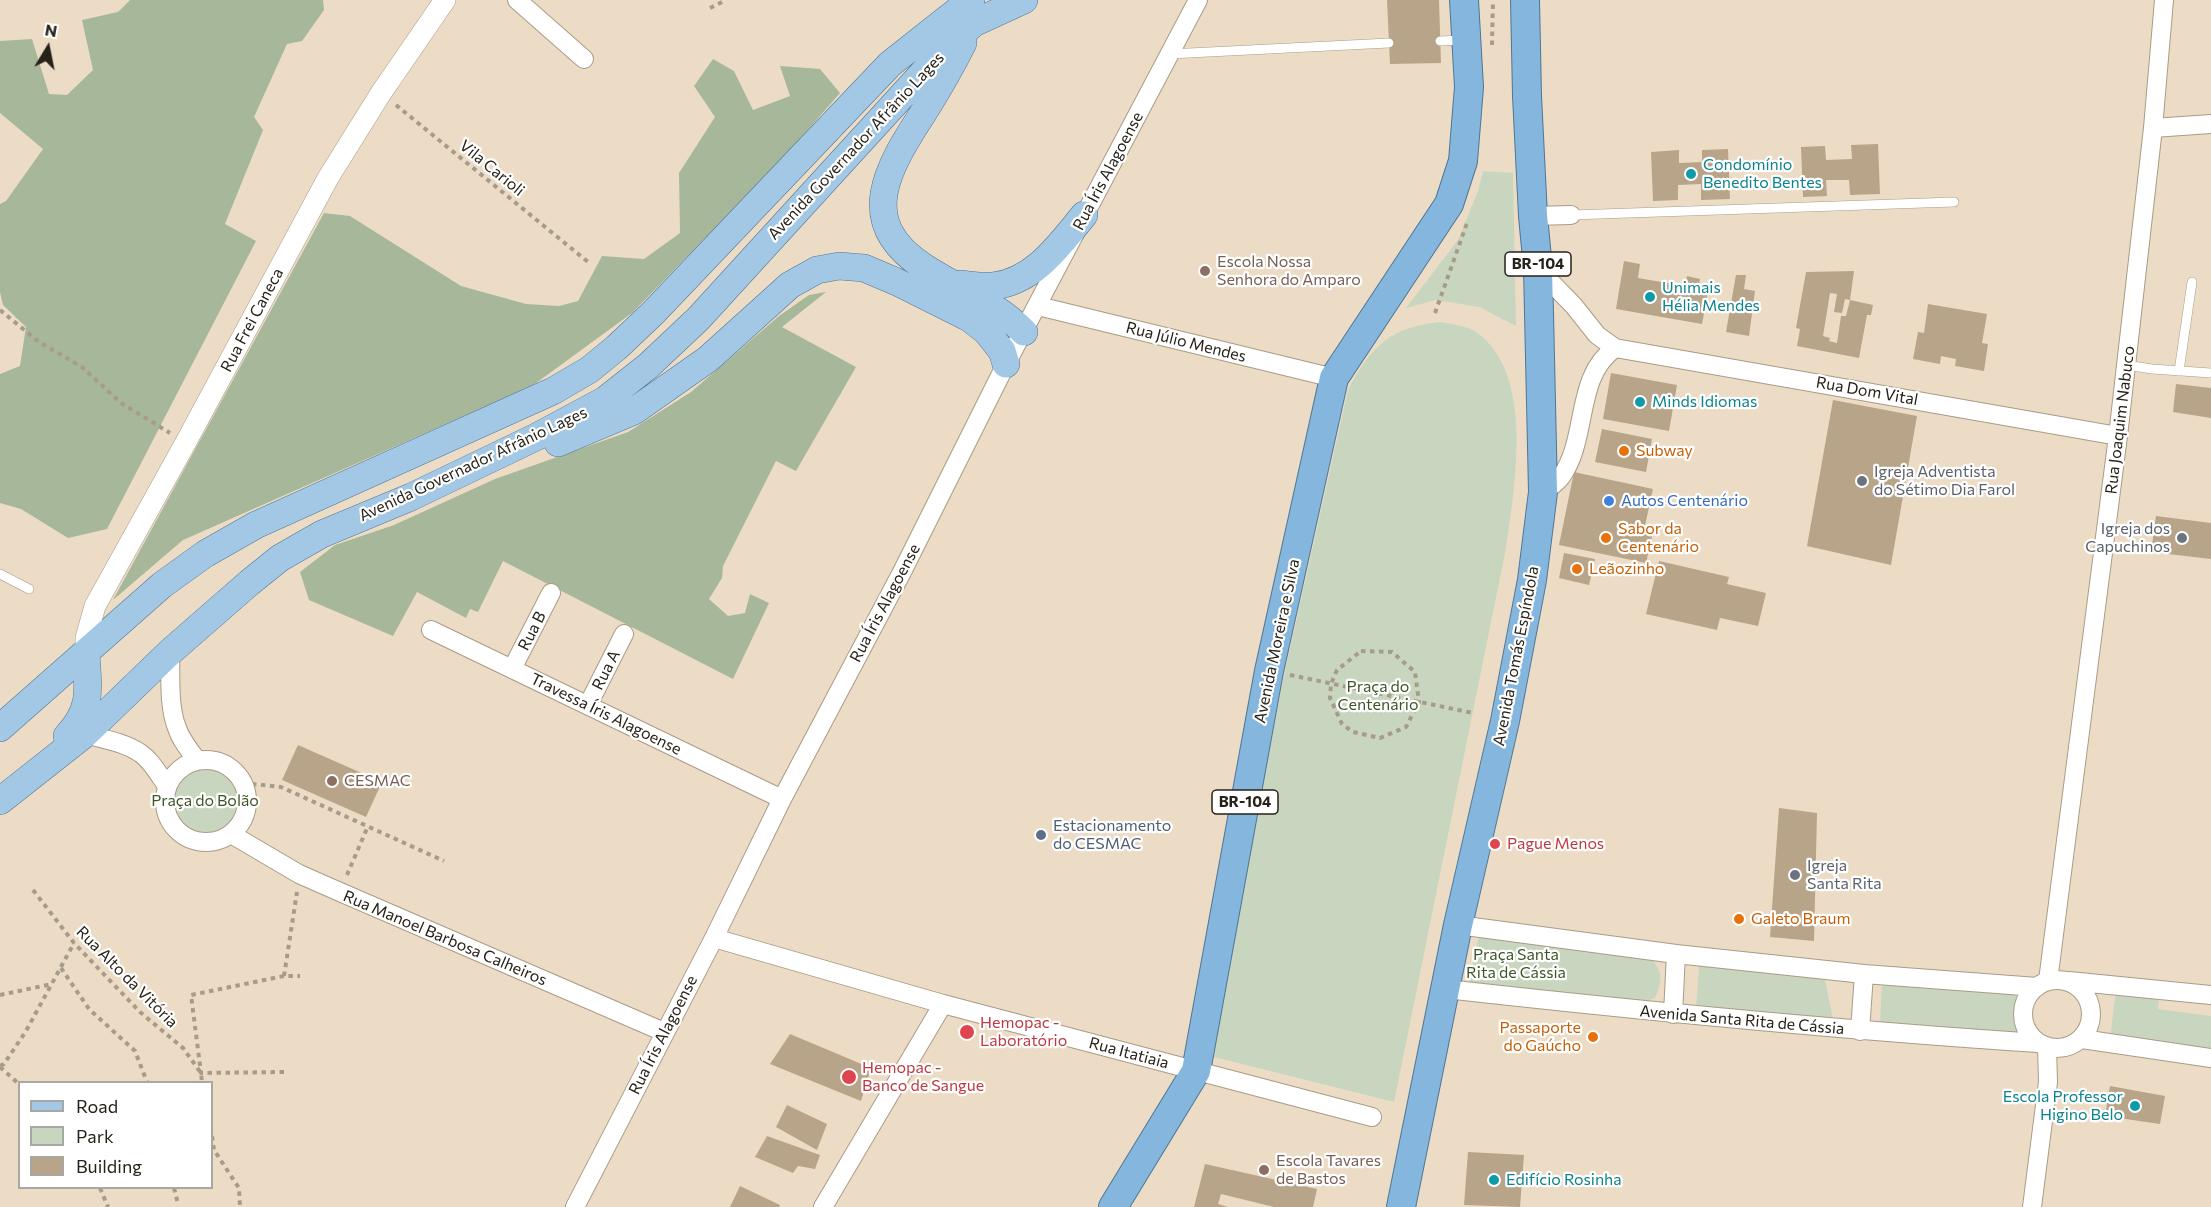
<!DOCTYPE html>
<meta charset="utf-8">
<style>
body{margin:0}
#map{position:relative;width:2211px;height:1207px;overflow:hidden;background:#ecdcc6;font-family:Commissioner,sans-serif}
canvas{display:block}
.legend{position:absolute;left:18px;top:1081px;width:195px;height:108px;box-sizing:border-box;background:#fff;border:2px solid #a9a7a3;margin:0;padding:8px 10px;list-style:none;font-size:18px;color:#272219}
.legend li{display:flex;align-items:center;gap:12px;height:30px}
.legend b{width:30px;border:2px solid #a9a7a3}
.north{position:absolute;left:18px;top:18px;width:60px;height:60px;-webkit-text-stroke:4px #fff;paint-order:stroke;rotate:10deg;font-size:16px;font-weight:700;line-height:24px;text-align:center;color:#272219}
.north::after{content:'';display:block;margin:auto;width:21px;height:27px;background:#272219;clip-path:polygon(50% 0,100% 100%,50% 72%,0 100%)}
</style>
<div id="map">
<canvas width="2211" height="1207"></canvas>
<ul class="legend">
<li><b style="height:8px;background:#a3c8e6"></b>Road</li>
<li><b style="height:16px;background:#c9d6bf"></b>Park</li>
<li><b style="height:16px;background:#b8a488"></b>Building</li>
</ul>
<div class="north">N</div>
</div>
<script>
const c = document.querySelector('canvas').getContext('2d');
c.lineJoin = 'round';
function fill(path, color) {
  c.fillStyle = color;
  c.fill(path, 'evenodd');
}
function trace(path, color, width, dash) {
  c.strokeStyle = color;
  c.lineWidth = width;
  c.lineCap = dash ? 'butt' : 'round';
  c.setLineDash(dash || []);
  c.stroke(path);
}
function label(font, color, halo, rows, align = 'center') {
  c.font = font + ' Commissioner,sans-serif';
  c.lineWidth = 4.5;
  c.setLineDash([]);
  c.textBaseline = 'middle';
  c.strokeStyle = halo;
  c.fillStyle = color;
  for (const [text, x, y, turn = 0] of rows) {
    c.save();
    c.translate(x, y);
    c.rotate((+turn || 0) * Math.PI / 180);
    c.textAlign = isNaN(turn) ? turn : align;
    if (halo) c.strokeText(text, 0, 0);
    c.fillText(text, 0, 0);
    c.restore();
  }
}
const green = new Path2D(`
 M1483,171l30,2 3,153 -37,-19 -43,-7 -30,8 52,-68 20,-49z
 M1441,322c10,2 26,4 35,10 59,41 39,154 30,216l-112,554 -184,-46 73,-376 65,-290c23,-44 42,-63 93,-68z
 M172 800a33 33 0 1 1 66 0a33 33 0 1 1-66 0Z
 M1479,935l171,21c13,17 13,23 5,42l-14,5 -172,-19z
 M1699,966l125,9 9,44 -137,-12z
 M1882,980l133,11 6,46 -141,-11z
 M2116,990l44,3 -2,16 53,7v33l-101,-10z`);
const forest = new Path2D(`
 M130,0h193l1,10 -22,31 -15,3 -33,73 9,13 -38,94 31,17 -149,288 -39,9 -47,-29 -21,-6v-129l20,-8 6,-39 -23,-22 -3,-13v-88l6,-3 37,-52 -43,-36v-72l32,-2 17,55 18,1 26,-25 -11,-50 36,-8z
 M713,59l21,12 19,39 37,-14 -10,-30 40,3 20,24 -54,62 -154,158 -100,73 -349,154 -70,60 211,-387 26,3 111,70 65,18 33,2 19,-5 24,-45 42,3 36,-26 -1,-60 36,-56 -21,-31z
 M826,292l-44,35 74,40 -60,104 -20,-10 -53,105 -1,12 -13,21 19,17 17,-3 5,-19 19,9 -36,76 -230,-118 -25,51 -8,-3 -4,9 -49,-26 -24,44 -84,-36 -9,-28 35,-27 59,-20 101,-46 133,-47 63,-40 88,-76 30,-21z`);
const building = new Path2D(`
 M1387,0h52l2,63 -51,1z
 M1878,144l2,50 -30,1 -1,-15h-23l1,16 -24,1 -2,-50 24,-1 1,14 26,-1 -1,-14z
 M1728,149l2,50 -29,1v-16l-23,1v15l-25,1 -2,-49 28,-2v13l23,-1v-12z
 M1624,261l16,3 -2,14 47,8 2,-10 13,3 -1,6 10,2 -7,37 -86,-15z
 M1854,271l-4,29 -5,-1 -3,14 -8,-1 3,-18 -7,-1 -7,43 7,2 -1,3 8,2 4,-27h5l4,-16 23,5 -2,10h-4l-8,43 -62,-12 3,-17 -4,-1 10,-56z
 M1736,275h10l-2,14 11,2 -6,45 -23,-4z
 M1928,304l59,10 -5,29 6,1 -4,27 -29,-5 1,-7 -15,-3 -1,8 -27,-5 5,-27 6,1z
 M1611,373l66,12 -8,46 -66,-12z
 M2176,384l35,4v30l-38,-6z
 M1833,400l84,16 -26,149 -84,-19z
 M1602,429l50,10 -6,33 -51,-10z
 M1574,472l79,17 -9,41 9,2 -7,31 -87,-18z
 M2156,516l55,7v36l-60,-7z
 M1564,553l31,6 -6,26 -30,-7z
 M1659,561l70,16 -2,7 39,9 -8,33 -38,-8 -3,12 -71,-16z
 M298,745l84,37 -16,35 -84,-37z
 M1779,808l38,5 -3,128 -44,-4z
 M790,1034l81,34 -10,33 -91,-37z
 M2110,1086l55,10 -5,28 -55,-8z
 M787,1105l40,19 -10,26 -41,-23z
 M767,1136l53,19 -5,14 -17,-3 -5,7 -38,-16z
 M1468,1152l56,3 -4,52 -56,-2z
 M1205,1164l112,25 -4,18h-39l-53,-13 -3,10 10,3h-34z
 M740,1186l40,19 -1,2h-49z`);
const path = new Path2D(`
 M710,8l16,-8
 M1492,45l1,-45
 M396,105l192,157
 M0,310l39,32 43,25 39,36 49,30
 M1435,313l32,-90
 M1361,651l31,1 23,20 4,30 -13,25 -26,11 -27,-6 -11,-8 -12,-26 1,-14 6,-14z
 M1290,675l183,38
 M243,783l38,4 163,74
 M347,875l21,-49
 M33,890l41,53 66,69 43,36 18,25 1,9
 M61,968l28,41 46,42 12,31
 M284,976l13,-84
 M0,995l52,-11
 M0,1066l4,-2 22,-33 48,-88
 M0,1067l20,18
 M284,1072l-83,1 -10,-78 93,-19h16
 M212,1136l2,14 25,38 1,19
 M100,1188l8,19
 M174,1188l4,16`);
const service = new Path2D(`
 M1440,41l22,-1
 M1169,54l220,-11
 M1571,215l383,-13
 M2126,365l26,4 59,4
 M2179,371l13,-89
 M0,574l29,15`);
const minor = new Path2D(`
 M517,0l67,59
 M2153,128l58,-4
 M1533,216l38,-1
 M1538,269l36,37 23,29 18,13 503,88
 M1038,306l296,72
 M1543,492c6,-4 13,-9 18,-15 28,-39 13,-100 54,-129
 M431,630l351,169
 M170,652c1,24 -2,53 7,76 4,12 12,22 20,32
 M512,669l39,-76
 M588,705l36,-71
 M85,734c17,5 39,8 55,19 11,7 19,22 27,33
 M165 801a41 41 0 1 1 82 0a41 41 0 1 1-82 0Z
 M231,834l68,40 41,18 324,140
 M1458,925l218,29 188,20 173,13
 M714,938l229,66 429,113
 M2023 1014a34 34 0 1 1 68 0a34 34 0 1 1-68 0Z
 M2048,981l70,-545 35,-308 11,-128
 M2069,981l142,14
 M1446,989c197,22 394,41 592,54
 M1673,1014l3,-60
 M1860,1031l4,-57
 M2082,1039l129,19
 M575,1207l139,-269 68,-139 120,-227 104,-208 192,-364
 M823,1207l120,-203
 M2032,1207l16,-125 -1,-35`);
const tertiary = new Path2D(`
 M86,653v-15l9,-32 91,-164 142,-264 53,-85 64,-93`);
const primary = new Path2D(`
 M963,43c-11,22 -23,43 -36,64 -36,56 -76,113 -3,160 34,22 71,36 100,65
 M960,284c11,1 23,3 33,2 41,-4 67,-42 91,-71
 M558,443l76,-32 74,-52 82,-74 27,-15 22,-4 25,2 33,14 72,36 17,13 16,20 4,13
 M0,728l162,-143 43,-31 51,-29 297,-134 36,-21 27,-22 37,-35 237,-249 81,-64
 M67,736c26,-28 21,-47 19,-83
 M0,801l85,-67 85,-82 79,-69 31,-25 42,-24 89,-37 125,-60 69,-37 43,-34 50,-47 244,-267 32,-29 50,-23`);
const trunk = new Path2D(`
 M1113,1207l83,-136 73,-400 65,-293 115,-174 14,-43 6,-74 -5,-87
 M1401,1207l57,-282 47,-204 27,-141 11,-88 -5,-223 -5,-53 -6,-120 -2,-96`);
const markers = [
 [1691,174,6,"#0f9aa8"],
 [1205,271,6,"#8d6e63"],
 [1650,297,6,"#0f9aa8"],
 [1640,402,6,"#0f9aa8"],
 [1624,451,6,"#e8710a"],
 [1862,481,6,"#6b7280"],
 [1609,501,6,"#3f7fe0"],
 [1606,538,6,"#e8710a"],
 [2182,538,6,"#6b7280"],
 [1577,569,6,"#e8710a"],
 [332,781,6,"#8d6e63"],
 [1041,835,6,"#5c6f8a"],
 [1495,844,6,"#e0444e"],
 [1795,875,6,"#6b7280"],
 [1739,919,6,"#e8710a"],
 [967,1032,8,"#e0444e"],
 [1593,1037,6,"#e8710a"],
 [849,1077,8,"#e0444e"],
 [2135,1106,6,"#0f9aa8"],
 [1264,1170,6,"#8d6e63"],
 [1494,1180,6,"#0f9aa8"]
];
const shields = [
 [1538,264,66],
 [1245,802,66]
];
const shieldNames = [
 ["BR-104",1538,264],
 ["BR-104",1245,802]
];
const streetNames = [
 ["Avenida Governador Afrânio Lages",856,146,-47],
 ["Vila Carioli",492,168,39],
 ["Rua Íris Alagoense",1108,171,-62],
 ["Rua Frei Caneca",252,320,-62],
 ["Rua Júlio Mendes",1186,342,14],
 ["Rua Dom Vital",1867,391,10],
 ["Rua Joaquim Nabuco",2120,420,-83],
 ["Avenida Governador Afrânio Lages",473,464,-25],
 ["Rua Íris Alagoense",885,603,-62],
 ["Rua B",532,631,-63],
 ["Avenida Moreira e Silva",1277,641,-78],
 ["Avenida Tomás Espíndola",1516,656,-79],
 ["Rua A",606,670,-63],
 ["Travessa Íris Alagoense",606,714,26],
 ["Rua Manoel Barbosa Calheiros",445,938,23],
 ["Rua Alto da Vitória",127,977,45],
 ["Avenida Santa Rita de Cássia",1742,1020,5],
 ["Rua Íris Alagoense",663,1035,-63],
 ["Rua Itatiaia",1129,1053,15]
];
const cultureNames = [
 ["Condomínio",1703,165],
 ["Benedito Bentes",1703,183],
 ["Unimais",1662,288],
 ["Hélia Mendes",1662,306],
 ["Minds Idiomas",1652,402],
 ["Escola Professor",2123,1097,"right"],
 ["Higino Belo",2123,1115,"right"],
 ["Edifício Rosinha",1506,1180]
];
const educationNames = [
 ["Escola Nossa",1217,262],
 ["Senhora do Amparo",1217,280],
 ["CESMAC",344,781],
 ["Escola Tavares",1276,1161],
 ["de Bastos",1276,1179]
];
const foodNames = [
 ["Subway",1636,451],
 ["Sabor da",1618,529],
 ["Centenário",1618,547],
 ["Leãozinho",1589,569],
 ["Galeto Braum",1751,919],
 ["Passaporte",1581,1028,"right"],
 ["do Gaúcho",1581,1046,"right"]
];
const worshipNames = [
 ["Igreja Adventista",1874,472],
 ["do Sétimo Dia Farol",1874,490],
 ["Igreja dos",2170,529,"right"],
 ["Capuchinos",2170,547,"right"],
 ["Igreja",1807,866],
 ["Santa Rita",1807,884]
];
const shopNames = [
 ["Autos Centenário",1621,501]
];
const parkNames = [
 ["Praça do",1378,687],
 ["Centenário",1378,705],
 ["Praça do Bolão",205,801],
 ["Praça Santa",1516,955],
 ["Rita de Cássia",1516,973]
];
const serviceNames = [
 ["Estacionamento",1053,826],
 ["do CESMAC",1053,844]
];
const healthNames = [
 ["Pague Menos",1507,844],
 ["Hemopac -",980,1023],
 ["Laboratório",980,1041],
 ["Hemopac -",862,1068],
 ["Banco de Sangue",862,1086]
];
fill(green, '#c9d6bf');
fill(forest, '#a7b799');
fill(building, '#b8a488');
trace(service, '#aa9b86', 10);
trace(minor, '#aa9b86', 20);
trace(tertiary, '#aa9b86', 22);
trace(primary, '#4f7694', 28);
trace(trunk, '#4f7694', 30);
trace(path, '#a79b89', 4, [4.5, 4.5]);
trace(service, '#fff', 9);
trace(minor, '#fff', 18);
trace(tertiary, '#fff', 21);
trace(primary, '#a3c8e6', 27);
trace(trunk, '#84b6de', 28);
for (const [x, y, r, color] of markers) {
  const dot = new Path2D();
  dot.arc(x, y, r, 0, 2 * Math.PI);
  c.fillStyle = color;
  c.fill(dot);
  trace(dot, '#fff', 2);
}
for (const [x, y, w] of shields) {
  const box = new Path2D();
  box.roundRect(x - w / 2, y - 12, w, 24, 4.5);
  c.fillStyle = '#fff';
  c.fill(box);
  trace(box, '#272219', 1.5);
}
label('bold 15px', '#272219', null, shieldNames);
label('16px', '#272219', '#fff', streetNames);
label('16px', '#0d838f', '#fff', cultureNames, 'left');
label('16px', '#785e54', '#fff', educationNames, 'left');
label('16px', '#c56008', '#fff', foodNames, 'left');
label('16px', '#5b616d', '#fff', worshipNames, 'left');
label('16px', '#366cbe', '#fff', shopNames, 'left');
label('16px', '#3e5527', '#fff', parkNames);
label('16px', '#4e5e75', '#fff', serviceNames, 'left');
label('16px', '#be3a42', '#fff', healthNames, 'left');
</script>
